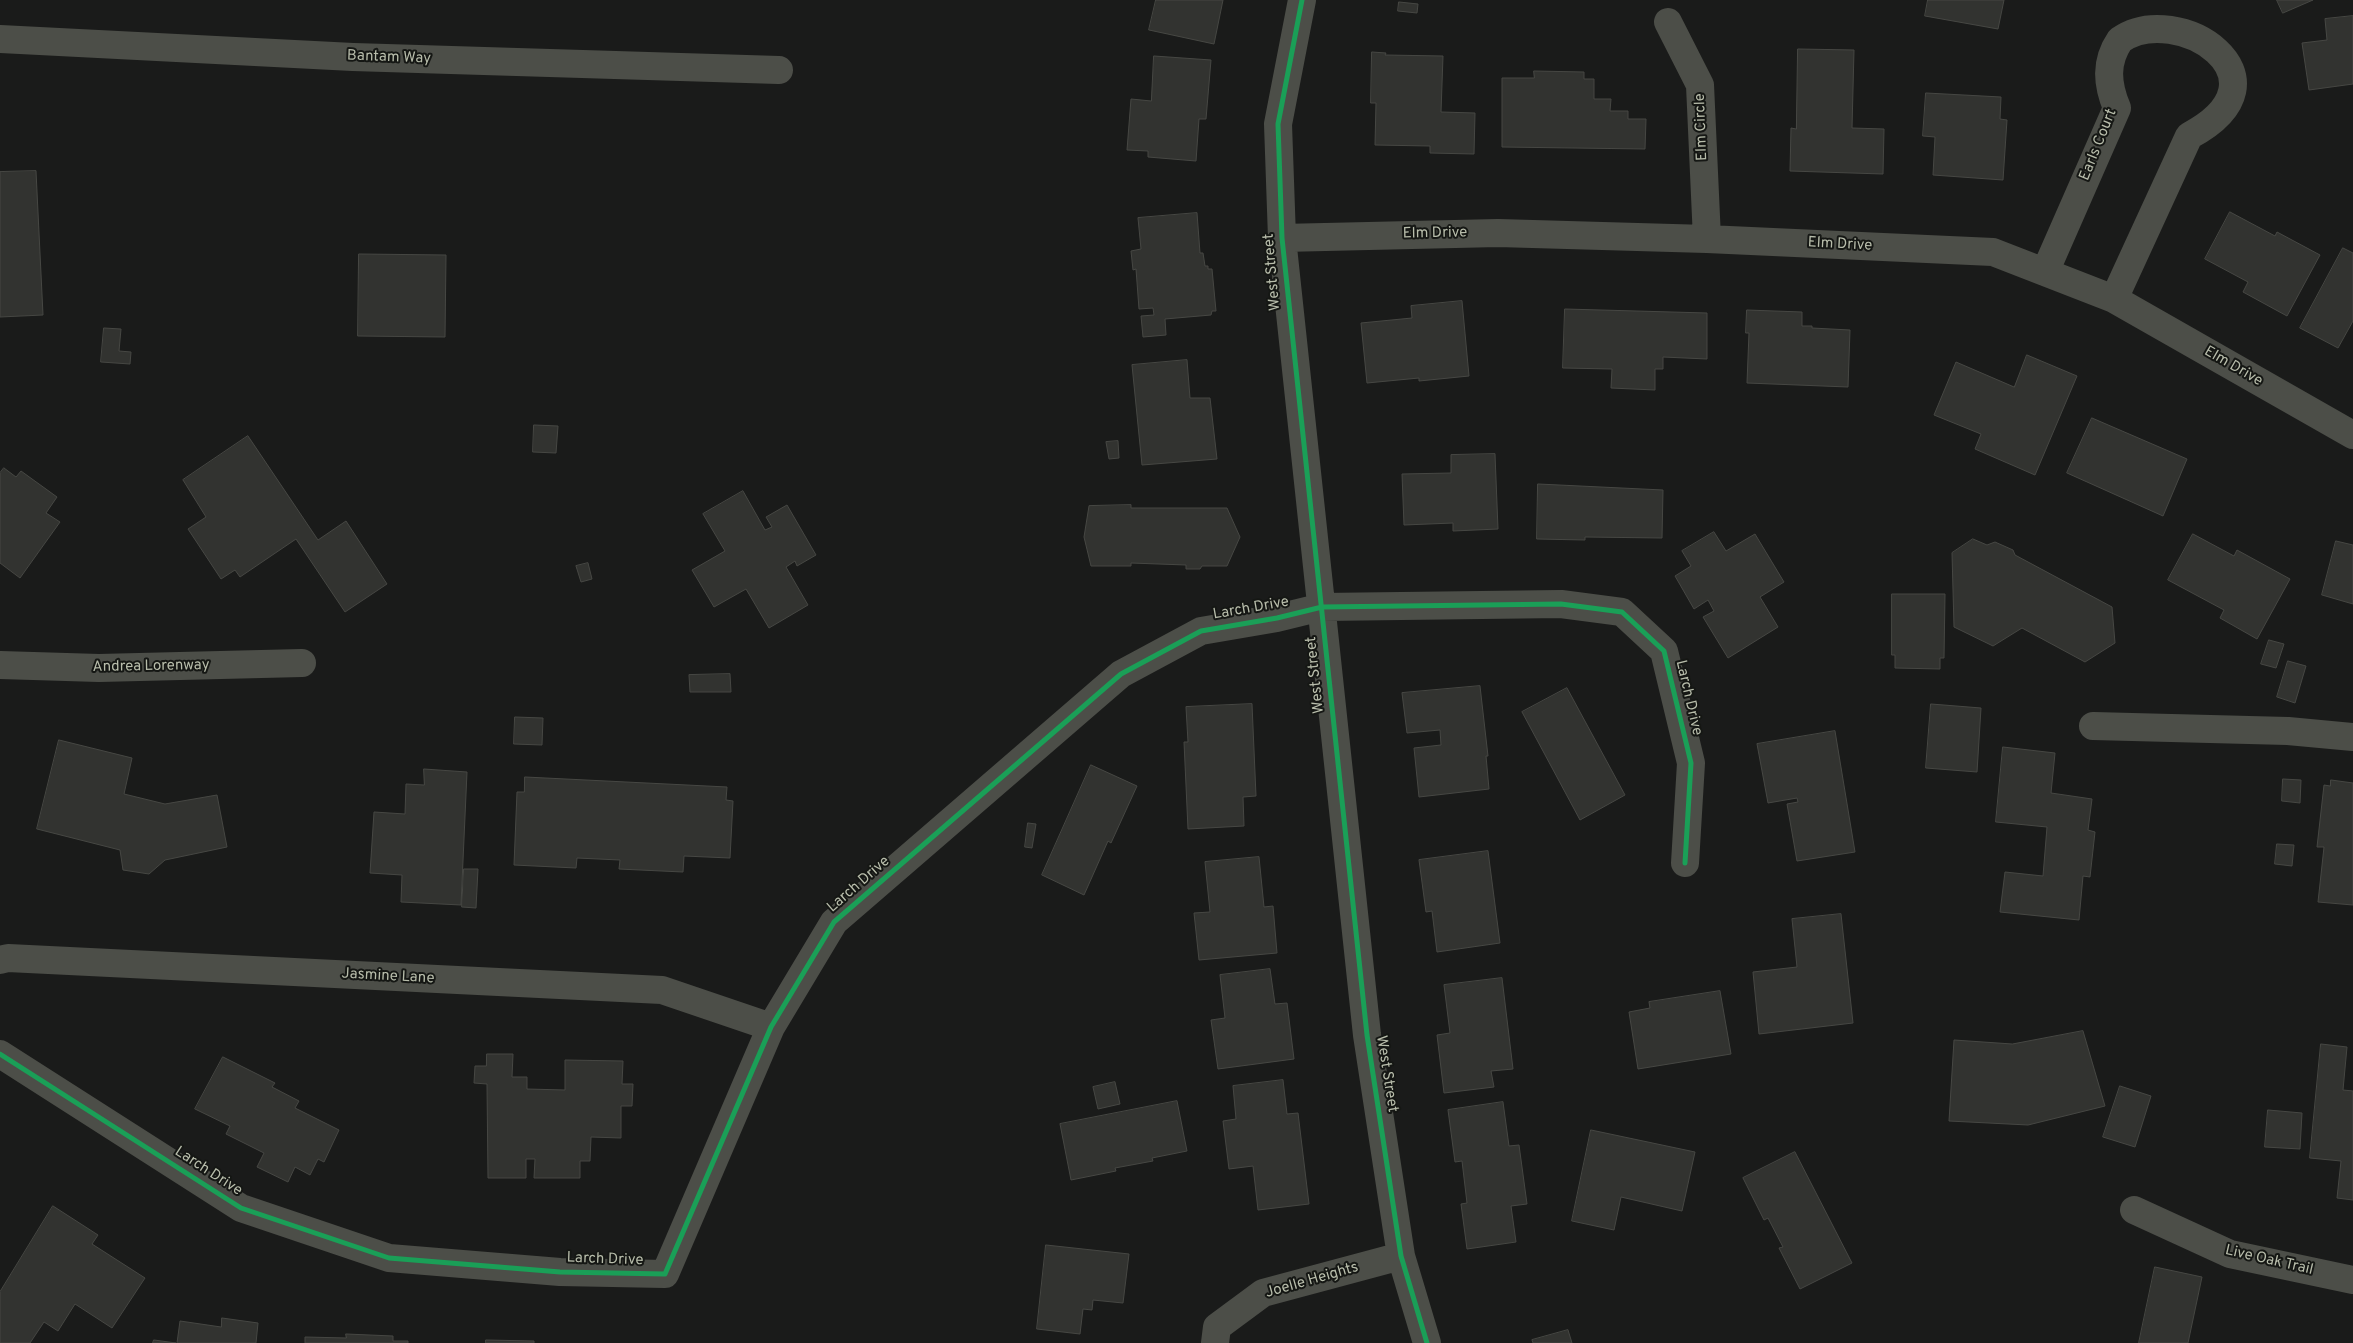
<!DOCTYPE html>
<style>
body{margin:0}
canvas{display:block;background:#1a1b1a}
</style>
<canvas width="2353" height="1343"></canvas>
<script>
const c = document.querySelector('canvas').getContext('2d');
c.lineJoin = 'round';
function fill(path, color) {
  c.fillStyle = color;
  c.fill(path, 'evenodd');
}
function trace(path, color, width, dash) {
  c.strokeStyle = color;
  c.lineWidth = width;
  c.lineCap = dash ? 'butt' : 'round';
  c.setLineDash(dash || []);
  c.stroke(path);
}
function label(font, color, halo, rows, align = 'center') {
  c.font = font + ' Overpass,sans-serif';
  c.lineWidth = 4;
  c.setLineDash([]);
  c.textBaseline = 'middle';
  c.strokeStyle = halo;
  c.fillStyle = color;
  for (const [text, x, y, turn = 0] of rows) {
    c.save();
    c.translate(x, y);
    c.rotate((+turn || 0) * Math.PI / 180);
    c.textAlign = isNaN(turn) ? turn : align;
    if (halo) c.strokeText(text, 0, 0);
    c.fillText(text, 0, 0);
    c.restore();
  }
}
const building = new Path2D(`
 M1156,0h67l-9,44 -65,-14z
 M1928,0h76l-6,29 -73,-13z
 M2277,0h36l-30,13z
 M1399,2l19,2 -1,9 -19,-2z
 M2353,16v68l-44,6 -7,-47 25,-3 -2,-21z
 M1798,49l56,1 -2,78 32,1 -1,45 -93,-3 1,-43 5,1z
 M1372,52l14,1 -1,2 58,1 -2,56 34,1 -1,41 -44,-1v-7l-55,-1 1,-42h-5z
 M1154,56l57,4 -5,59h-7l-3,42 -48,-4v-6l-21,-1 4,-51 20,2z
 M1534,71l50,1v7h10v20h17l-1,12h18v8h18l-1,30 -143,-2v-69h32z
 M1926,93l75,4 -1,22 7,1 -4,60 -70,-5 2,-38 -12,-1z
 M36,171l7,144 -43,2v-145z
 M2230,212l45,24 2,-4 43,23 -33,61 -44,-24 5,-10 -43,-23z
 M1197,213l3,40h3l2,13h3v3h4l4,42h-4l-1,4 -46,4 1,16 -23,2 -2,-21 13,-1 -1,-7 -14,1 -3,-40 -3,1 -2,-19 10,-2 -3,-31z
 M2343,248l10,5v68l-15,27 -38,-20z
 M359,254l87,1 -1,82 -87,-1z
 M1462,301l7,75 -50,5v-3l-52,5 -6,-60 51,-5 -1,-12z
 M1565,309l142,4v46l-44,-2v12h-8v21l-44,-2 1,-19 -49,-1z
 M1747,310l55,2v14h10v2l38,2 -2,57 -101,-4 2,-50h-3z
 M104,328l17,1 -2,22 12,1 -1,12 -29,-2z
 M2027,355l50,21 -42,99 -60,-26 6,-15 -47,-19 22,-53 58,25z
 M1187,360l3,38h20l7,61 -75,6 -10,-100z
 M2092,418l95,41 -24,57 -96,-43z
 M534,425l24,1 -2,27 -23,-1z
 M248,436l70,104 28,-19 41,63 -42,28 -49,-73 -56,38 -5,-7 -14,9 -33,-50 18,-12 -23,-37z
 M1118,441l1,17 -10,1 -3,-17z
 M1495,454l3,75 -45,2v-8l-49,2 -2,-51 49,-1v-18z
 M4,468l12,9 5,-6 36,26 -11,16 14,9 -40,56 -20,-15v-90z
 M1538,484l125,6 -1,48 -77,-1v3l-48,-1z
 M743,491l22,39 7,-3 -6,-10 21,-12 29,50 -19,11 -2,-5 -9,6 22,38 -39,23 -23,-39 -32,18 -22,-37 33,-19 -22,-37z
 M1131,505v3h96l13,29 -13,29h-25l-2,3h-14v-4l-55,-2v3h-40l-7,-29 5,-31z
 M1714,532l12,19 29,-17 29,48 -24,15 18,30 -50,31 -25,-41 11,-6 -6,-11 -14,9 -19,-33 16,-10 -9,-15z
 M2193,534l41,22 3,-6 53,29 -33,60 -37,-21 4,-8 -56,-30z
 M1973,539l14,6 8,-3 18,8 2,5 97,52 3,36 -30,19 -63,-34 -29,18 -39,-19 -2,-74z
 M2336,541l17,4v59l-31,-9z
 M588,563l4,16 -11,3 -5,-16z
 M1892,594h53l-1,64h-4v11l-45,-1v-13h-3z
 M2269,640l15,4 -8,24 -15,-4z
 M2288,661l18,5 -11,37 -18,-6z
 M730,674l1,18h-41l-1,-17z
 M1480,686l8,70h-2l3,33 -70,8 -5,-49 27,-3 -1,-15 -33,3 -5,-40z
 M1567,688l58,107 -45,25 -58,-108z
 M1252,704l4,92 -13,1 1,29 -56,3 -4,-87h4l-2,-35z
 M1931,704l50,4 -4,64 -51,-4z
 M515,717l28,1 -1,27 -28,-1z
 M1835,731l20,121 -58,9 -10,-57 11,-2 -1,-4 -29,5 -11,-59z
 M59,740l73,18 -8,36 41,10 52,-9 10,52 -62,13 -16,14 -26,-4 -3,-20 -83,-21z
 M2003,747l52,6 -4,40 41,6 -4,31 7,2 -5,45 -7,-1 -4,44 -79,-8 5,-40 38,4 4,-49 -51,-5z
 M1091,765l46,21 -26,57 -3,-2 -24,54 -42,-20z
 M424,769l43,3 -6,133 -60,-3 1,-27 -32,-2 4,-61 31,2 1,-30 18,1z
 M525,777l202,10 -1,13 7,1 -3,57 -46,-2 -1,16 -64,-3 1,-9 -43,-2 -1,10 -62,-3 3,-73h7z
 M2283,779l18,1 -1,23 -18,-2z
 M2331,780l22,3v122l-35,-3 6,-55h-7l7,-62 6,1z
 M1028,823l8,1 -4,24 -7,-1z
 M2277,844l17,1 -2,21 -17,-2z
 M1488,851l12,92 -63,9 -5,-41 -6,1 -7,-52z
 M1259,857l5,50 9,-1 4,47 -78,7 -5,-47 16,-1 -5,-50z
 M464,869h14l-2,39 -14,-1z
 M1841,914l12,109 -94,11 -6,-62 44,-5 -5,-48z
 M1270,969l5,35 12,-1 7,56 -76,10 -7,-49 14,-2 -5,-43z
 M1502,978l11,91 -22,2 3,16 -50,6 -7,-58 13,-2 -6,-48z
 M1720,991l11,63 -93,15 -9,-57 21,-4 -1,-6z
 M2083,1031l22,75 -77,19 -79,-4 5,-81 58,4z
 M2321,1044l26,3 -4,43 10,1v109l-16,-2 4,-37 -31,-3z
 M487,1054h26l-1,23h15v12l38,1v-30l58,1 -1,23h11l-1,22h-11v32l-30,-1 -1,24h-10v17h-46l1,-19h-9v19h-38l-1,-94 -13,-1 1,-17h11z
 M223,1057l52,26 -3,4 27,14 -4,7 44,22 -15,32 -6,-3 -8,16 -15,-8 -7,15 -31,-15 7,-14 -38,-19 4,-8 -35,-17z
 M1283,1080l4,34 11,-1 11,91 -51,6 -5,-44 -24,3 -6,-48 13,-2 -3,-33z
 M1115,1082l5,22 -22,5 -5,-22z
 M2120,1086l31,10 -16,51 -32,-10z
 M1177,1101l10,50 -35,7 1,3 -38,7 1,3 -45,9 -11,-56z
 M1503,1102l6,44 10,-1 8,59 -16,2 5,36 -49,7 -6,-45 6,-1 -5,-42 -7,1 -7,-52z
 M2268,1110l34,3 -2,36 -35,-2z
 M1591,1130l104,22 -13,59 -61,-14 -7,33 -42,-9z
 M1795,1152l57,111 -52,26 -21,-41 4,-1 -15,-29 -4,2 -21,-42z
 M53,1206l45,29 -6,9 53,34 -33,50 -37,-24 -17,27 -14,-9 -14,21h-30v-51z
 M1046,1245l83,9 -6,49 -30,-3 -1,10 -9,-1 -3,25 -43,-5z
 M2155,1267l47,10 -14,66h-49z
 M222,1318l36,5 -2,20h-79l3,-22 41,6z
 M1568,1330l4,13h-39l-1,-3z
 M346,1334l47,2v5h15v2h-103v-6l41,1z
 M154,1340l22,3h-23z
 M486,1340l48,1v2h-48z`);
const minor = new Path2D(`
 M1302,0l-24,124 4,114 85,797 34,221 26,87
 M1668,22l32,63 7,154
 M0,39l353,18 426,13
 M1282,238l216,-5 209,6 286,13 121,47 239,136
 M2045,272l72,-164c-10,-24 -12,-46 3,-68 57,-40 178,38 69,96l-75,163
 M0,665l99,3 203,-5
 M2093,726l195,5 65,6
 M0,960l8,-2 654,32 109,37
 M0,1054l241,154 148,50 171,14 105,2 106,-247 63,-105 287,-248 80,-43 76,-13 45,-11 239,-3 61,8 42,39 27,112 -6,100
 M2134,1210l96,44 123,26
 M1215,1343l2,-16 46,-34 138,-37`);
const cycleway = new Path2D(`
 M1302,0l-24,124 4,114 85,797 34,221 26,87
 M0,1054l241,154 148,50 171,14 105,2 106,-247 63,-105 287,-248 80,-43 76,-13 45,-11 239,-3 61,8 42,39 27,112 -6,100`);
const streetNames = [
 ["Bantam Way",389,58,2],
 ["Elm Circle",1702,127,-92],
 ["Earls Court",2099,145,-68],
 ["Elm Drive",1435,234,-1],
 ["Elm Drive",1840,245,3],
 ["West Street",1273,272,-95],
 ["Elm Drive",2233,367,30],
 ["Larch Drive",1251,609,-10],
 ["Andrea Lorenway",151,667,-1],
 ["West Street",1316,675,-96],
 ["Larch Drive",1688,698,77],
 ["Larch Drive",859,885,-41],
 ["Jasmine Lane",388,977,3],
 ["West Street",1386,1074,81],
 ["Larch Drive",208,1172,33],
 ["Larch Drive",605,1260,2],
 ["Live Oak Trail",2269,1261,13],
 ["Joelle Heights",1312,1281,-16]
];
fill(building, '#323330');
trace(building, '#464743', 1);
trace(minor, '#4c4e48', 28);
trace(cycleway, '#1a9f57', 5);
label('15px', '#b8bdab', '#151714', streetNames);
</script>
